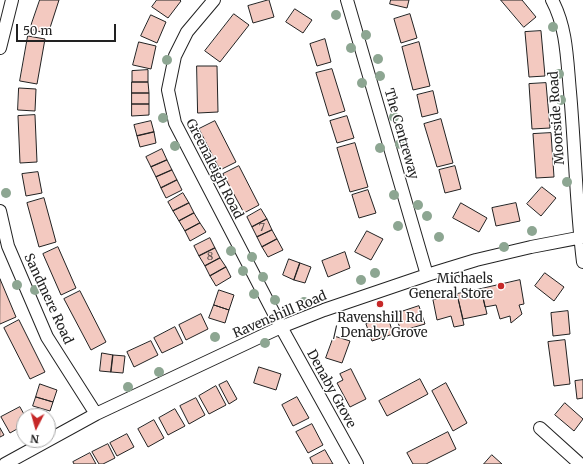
<!DOCTYPE html>
<style>
body{margin:0}
#map{position:relative;width:583px;height:464px;overflow:hidden;background:#fff;font-family:Merriweather,serif}
canvas{display:block}
.north{position:absolute;left:16px;top:408px;width:40px;height:40px;box-sizing:border-box;background:#fff;border:1px solid #a7a7a7;border-radius:50%;rotate:186deg;font-size:11px;font-weight:700;line-height:16px;text-align:center;color:#222}
.north::after{content:'';display:block;margin:auto;width:14px;height:18px;background:#c62828;clip-path:polygon(50% 0,100% 100%,50% 72%,0 100%)}
.scale{position:absolute;left:16px;top:24px;width:100px;height:18px;box-sizing:border-box;border:2px solid #222;border-top:0;padding-left:5px;font-size:12px;line-height:14px;white-space:nowrap;color:#222;-webkit-text-stroke:3px #fff;paint-order:stroke}
</style>
<div id="map">
<canvas width="583" height="464"></canvas>
<div class="north">N</div>
<div class="scale">50 m</div>
</div>
<script>
const c = document.querySelector('canvas').getContext('2d');
c.lineJoin = 'round';
function fill(path, color) {
  c.fillStyle = color;
  c.fill(path, 'evenodd');
}
function trace(path, color, width, dash) {
  c.strokeStyle = color;
  c.lineWidth = width;
  c.lineCap = dash ? 'butt' : 'round';
  c.setLineDash(dash || []);
  c.stroke(path);
}
function label(font, color, halo, rows, align = 'center') {
  c.font = font + ' Merriweather,serif';
  c.lineWidth = 3;
  c.setLineDash([]);
  c.textBaseline = 'middle';
  c.strokeStyle = halo;
  c.fillStyle = color;
  for (const [text, x, y, turn = 0] of rows) {
    c.save();
    c.translate(x, y);
    c.rotate((+turn || 0) * Math.PI / 180);
    c.textAlign = isNaN(turn) ? turn : align;
    if (halo) c.strokeText(text, 0, 0);
    c.fillText(text, 0, 0);
    c.restore();
  }
}
const building = new Path2D(`
 M40,0h19l-11,34 -18,-5z
 M157,0h23l1,1 -13,17 -16,-11z
 M269,0l5,17 -21,6 -5,-17z
 M391,0h18l-2,8 -17,-4z
 M501,0h21l14,17 -12,10z
 M295,9l17,11 -9,13 -17,-11z
 M234,14l15,11 -29,37 -15,-11z
 M410,14l7,24 -16,5 -7,-24z
 M151,15l15,7 -9,21 -16,-7z
 M541,31l4,45 -16,1 -4,-45z
 M28,36l17,3 -8,45 -17,-3z
 M325,39l6,23 -14,4 -7,-22z
 M139,42l17,4 -5,23 -18,-4z
 M419,42l11,44 -17,4 -11,-43z
 M197,66h20l1,46 -20,1z
 M332,69l13,42 -16,5 -13,-43z
 M148,70v12h-16v-11z
 M132,82h16l1,11h-17z
 M546,83l4,45 -18,1 -3,-45z
 M19,88l17,1 -1,22 -17,-1z
 M433,91l5,22 -16,4 -5,-22z
 M132,93h17v11h-17z
 M132,104h17v11l-17,1z
 M35,115l2,47 -17,1 -2,-47z
 M347,116l7,22 -17,5 -7,-22z
 M441,119l12,44 -16,4 -13,-43z
 M151,121l3,11 -17,4 -3,-11z
 M215,121l21,41 -16,8 -21,-41z
 M154,132l2,11 -16,4 -3,-11z
 M551,133l3,44 -18,1 -3,-44z
 M355,143l13,44 -18,5 -13,-44z
 M162,149l5,11 -16,7 -5,-10z
 M167,160l5,10 -16,7 -5,-10z
 M239,166l20,39 -15,8 -21,-39z
 M455,166l6,23 -16,4 -6,-23z
 M172,170l5,10 -16,8 -5,-11z
 M38,172l4,21 -16,3 -4,-22z
 M177,180l5,10 -16,8 -5,-10z
 M542,187l14,11 -15,18 -14,-12z
 M368,190l8,23 -17,5 -7,-23z
 M183,193l6,10 -16,8 -5,-9z
 M44,198l12,44 -17,5 -12,-44z
 M189,203l5,10 -15,8 -6,-10z
 M461,203l26,15 -8,14 -26,-14z
 M516,203l4,18 -24,5 -4,-18z
 M261,209l6,10 -15,8 -5,-10z
 M194,213l6,10 -15,8 -6,-10z
 M267,219l5,11 -15,7 -5,-10z
 M200,223l6,9 -16,9 -5,-10z
 M272,230l5,9 -15,8 -5,-10z
 M367,231l16,8 -12,21 -16,-8z
 M210,238l5,10 -16,8 -5,-10z
 M277,239l6,11 -15,7 -6,-10z
 M58,247l18,41 -15,7 -18,-41z
 M215,248l5,10 -15,8 -6,-10z
 M345,252l5,16 -22,9 -6,-16z
 M220,258l6,9 -16,9 -5,-10z
 M289,259l11,4 -6,17 -11,-5z
 M300,263l11,4 -6,16 -11,-3z
 M226,267l5,10 -15,9 -6,-10z
 M545,273l19,14 -10,14 -19,-15z
 M0,279l16,38 -16,7z
 M520,280l4,24 -5,1 3,9 -11,9 -1,-7 -10,3 -4,-14 -11,2 -4,-18z
 M481,289l6,25 -24,5 -6,-25z
 M219,290l15,5 -5,15 -15,-5z
 M80,291l26,51 -15,8 -27,-51z
 M457,294l7,31 -10,2 -3,-11 -14,4 -4,-20z
 M214,305l15,5 -4,13 -16,-5z
 M419,306l6,18 -24,7 -6,-17z
 M568,311l2,23 -17,2 -2,-23z
 M201,314l7,15 -22,11 -7,-15z
 M388,317l5,17 -21,7 -6,-17z
 M19,320l26,52 -15,7 -26,-51z
 M175,327l8,16 -21,10 -8,-15z
 M334,336l16,5 -8,22 -16,-5z
 M565,340l5,44 -16,2 -6,-44z
 M151,341l7,14 -24,12 -7,-15z
 M102,353l11,2 -2,17 -11,-1z
 M113,355l12,1 -2,17 -12,-1z
 M259,367l22,7 -5,16 -22,-7z
 M351,369l15,30 -16,8 -13,-24 6,-3 -3,-6z
 M420,379l8,15 -41,22 -8,-15z
 M583,380v18l-6,1 -2,-18z
 M227,381l10,18 -8,5 -10,-19z
 M446,383l21,40 -14,8 -21,-40z
 M40,384l17,6 -4,12 -17,-5z
 M216,386l10,19 -17,9 -10,-18z
 M36,397l17,5 -3,9 -17,-5z
 M297,397l12,21 -16,8 -11,-21z
 M196,398l9,17 -16,9 -9,-18z
 M565,403l18,16 -9,12 -19,-16z
 M20,407l5,9 -1,9 -14,8 -9,-16z
 M175,409l10,17 -17,9 -9,-17z
 M154,420l10,18 -16,9 -10,-18z
 M312,424l11,21 -15,8 -12,-21z
 M0,428l4,7 -4,2z
 M448,432l8,17 -30,15h-13l-6,-11z
 M127,434l7,13 -17,9 -7,-13z
 M108,444l7,14 -12,6h-4l-7,-12z
 M325,450l8,14h-20l-3,-6z
 M90,453l6,11h-22l-1,-2z
 M492,455l10,9h-18z`);
const minor = new Path2D(`
 M214,0l-27,32 -12,24 -7,34 7,33 106,204 76,137
 M347,0l80,275
 M552,0c15,28 15,60 18,92 5,56 6,113 13,170
 M0,48l12,-48
 M0,211l8,35 39,91 49,77
 M540,428l40,36
 M5,464l91,-50 185,-87 43,-17 103,-35 49,-15 55,-13 52,-10`);
const trees = [
 [336,15],
 [553,27],
 [366,35],
 [351,48],
 [378,59],
 [167,60],
 [559,74],
 [380,76],
 [362,83],
 [561,100],
 [394,117],
 [163,118],
 [400,144],
 [175,146],
 [380,148],
 [567,182],
 [6,193],
 [394,195],
 [418,205],
 [427,216],
 [398,226],
 [532,231],
 [439,237],
 [504,247],
 [231,251],
 [252,257],
 [243,271],
 [375,273],
 [263,277],
 [361,280],
 [17,285],
 [35,290],
 [254,294],
 [275,300],
 [304,302],
 [215,337],
 [265,343],
 [159,372],
 [128,387]
];
const markers = [
 [501,286,4,"#c62828"],
 [380,304,4,"#c62828"]
];
const numberNames = [
 ["7",262,228],
 ["8",210,257]
];
const streetNames = [
 ["Moorside Road",557,118,-94],
 ["The Centreway",401,134,74],
 ["Greenaleigh Road",214,169,63],
 ["Sandmere Road",48,299,65],
 ["Ravenshill Road",280,315,-23],
 ["Denaby Grove",331,389,61]
];
const poiNames = [
 ["Michaels",493,279],
 ["General Store",493,294],
 ["Ravenshill Rd",380,318,"center"],
 ["/ Denaby Grove",380,333,"center"]
];
fill(building, '#f3c9c0');
trace(building, '#222', 1);
trace(minor, '#222', 14);
trace(minor, '#fff', 12);
c.fillStyle = '#8da692';
for (const [x, y] of trees) {
  c.beginPath();
  c.arc(x, y, 5, 0, 2 * Math.PI);
  c.fill();
}
for (const [x, y, r, color] of markers) {
  const dot = new Path2D();
  dot.arc(x, y, r, 0, 2 * Math.PI);
  c.fillStyle = color;
  c.fill(dot);
  trace(dot, '#fff', 1.5);
}
label('11px', '#564c4a', null, numberNames);
label('13px', '#222', '#fff', streetNames);
label('13px', '#222', '#fff', poiNames, 'right');
</script>
